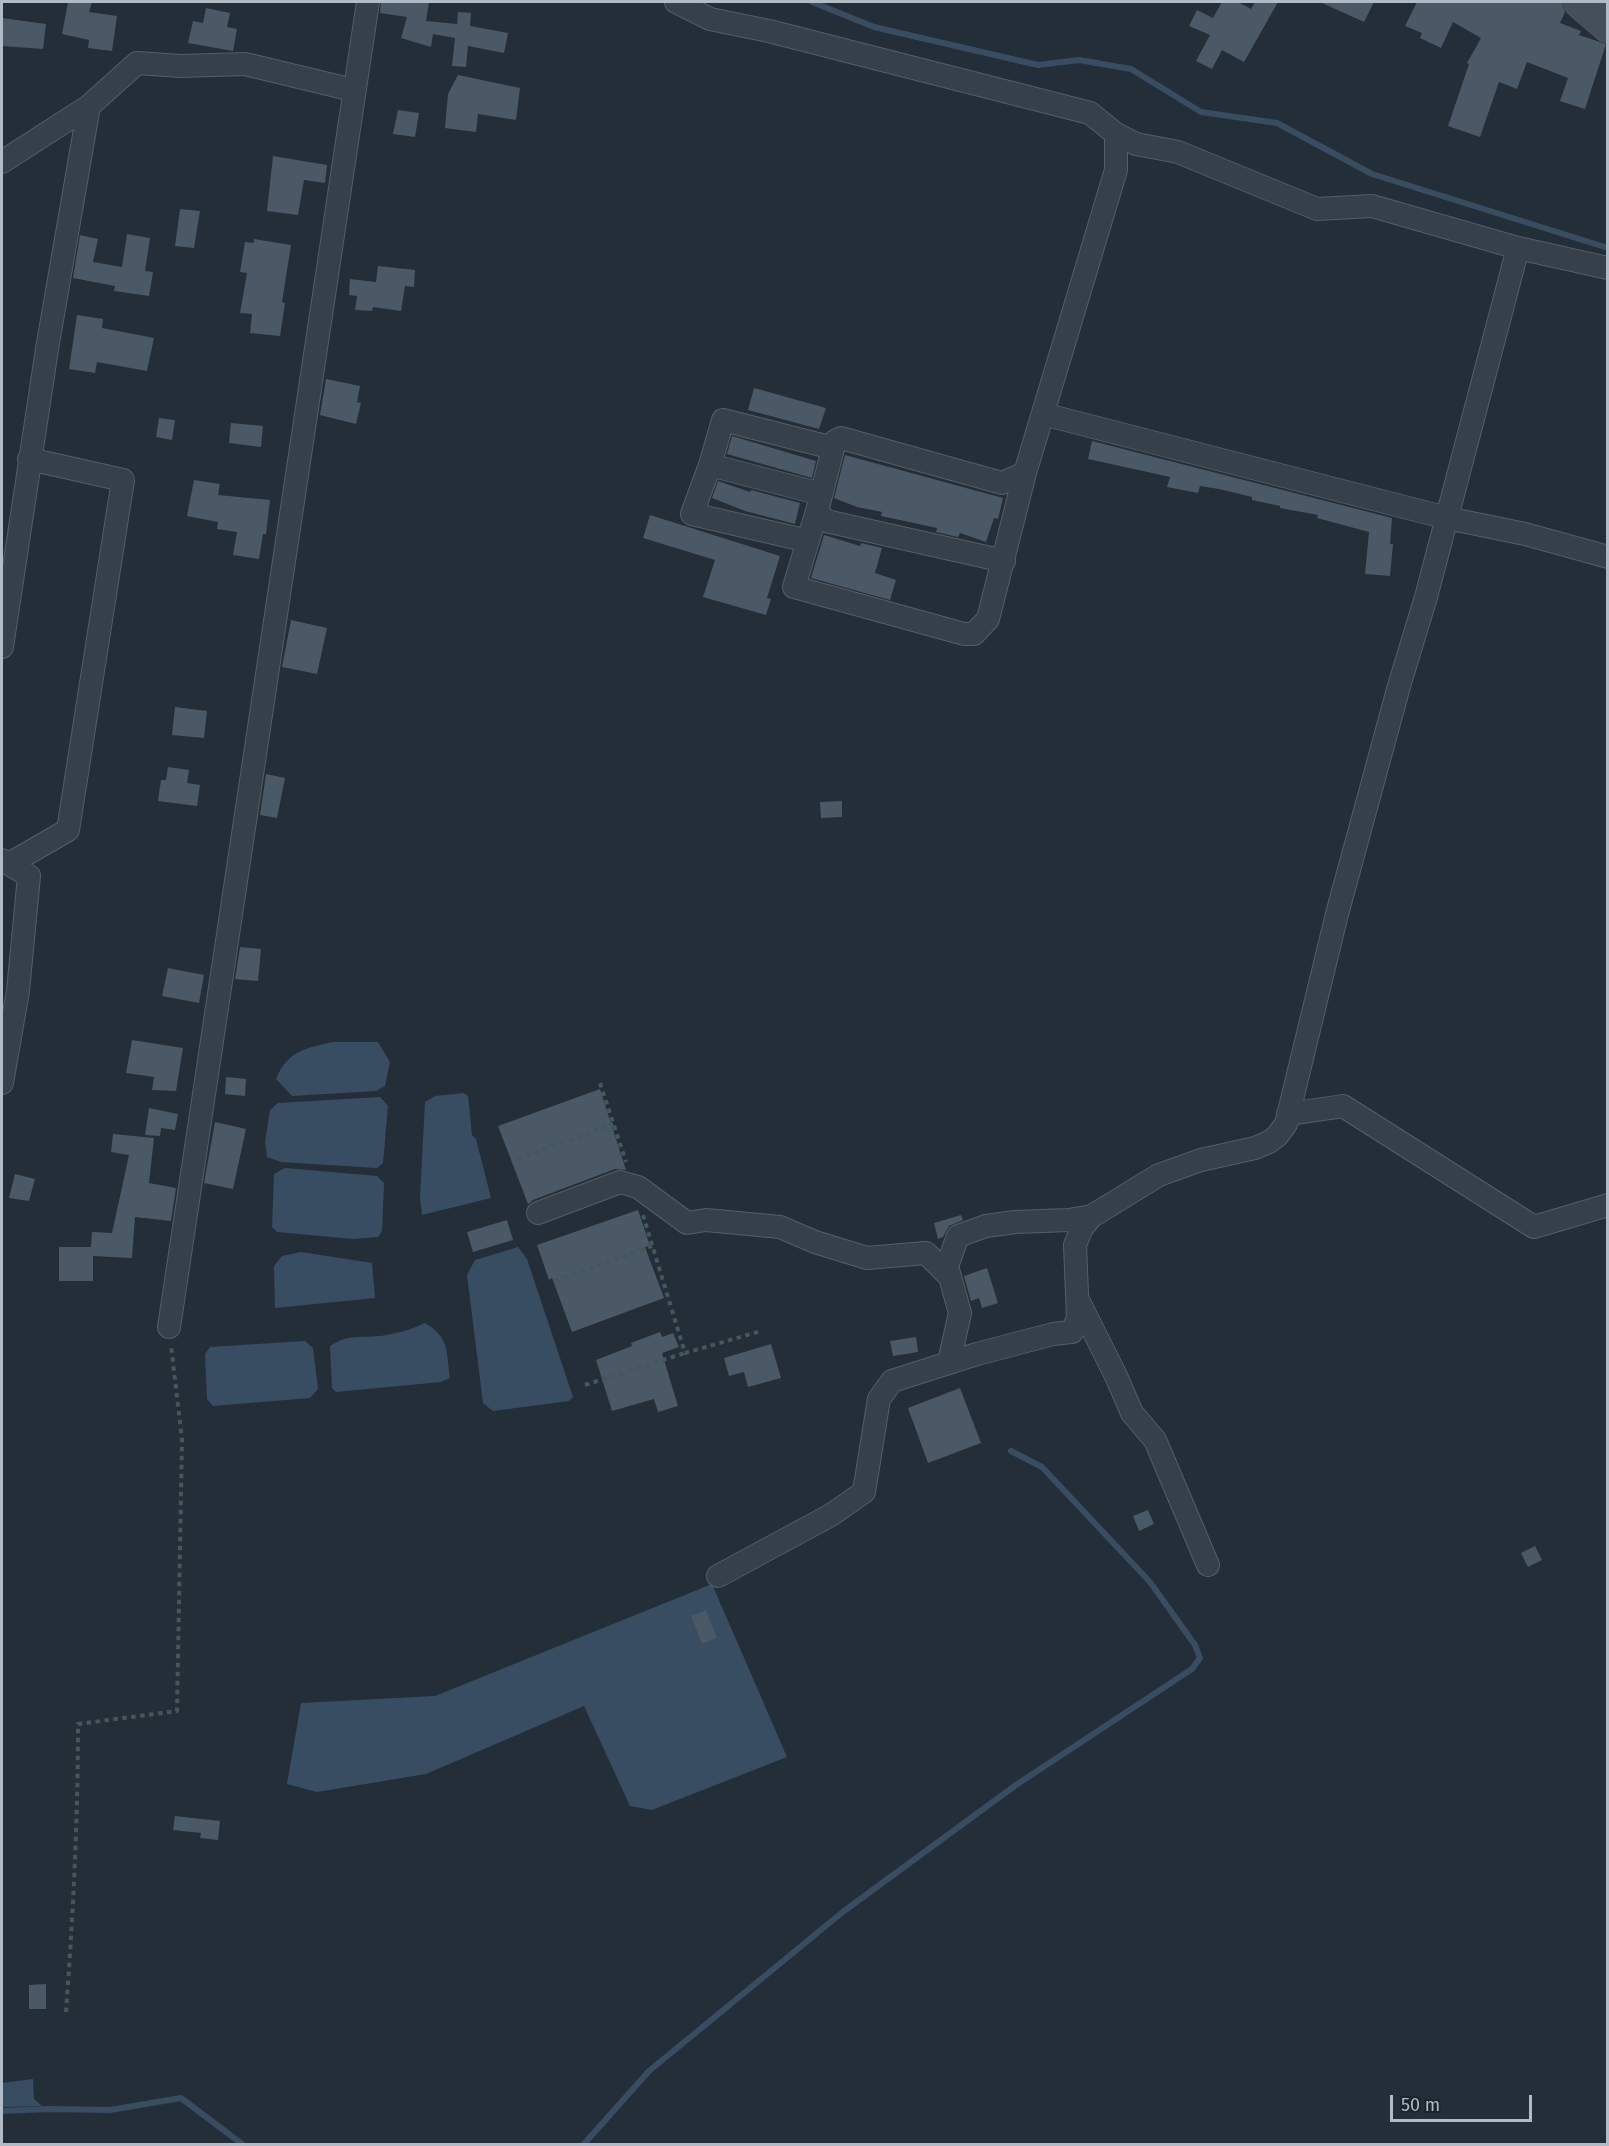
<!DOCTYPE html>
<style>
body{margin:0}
#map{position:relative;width:1609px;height:2146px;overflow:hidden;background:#232e39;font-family:"Fira Sans",sans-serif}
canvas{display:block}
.frame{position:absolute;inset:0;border:3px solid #b1bbc6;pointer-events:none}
.scale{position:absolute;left:1390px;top:2095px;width:142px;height:27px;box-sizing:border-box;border:3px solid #b1bbc6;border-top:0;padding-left:8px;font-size:18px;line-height:21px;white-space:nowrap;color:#b1bbc6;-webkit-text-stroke:4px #1c252e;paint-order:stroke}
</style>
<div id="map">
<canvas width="1609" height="2146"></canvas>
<div class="frame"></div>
<div class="scale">50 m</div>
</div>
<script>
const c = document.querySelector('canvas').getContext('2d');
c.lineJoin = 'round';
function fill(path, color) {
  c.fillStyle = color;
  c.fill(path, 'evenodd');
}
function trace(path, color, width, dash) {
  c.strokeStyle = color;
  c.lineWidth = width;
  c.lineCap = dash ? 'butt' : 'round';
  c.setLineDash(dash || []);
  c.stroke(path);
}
const water = new Path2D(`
 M333,1042h45l12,20 -5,24 -9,5 -84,5 -16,-17c11,-28 30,-31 57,-37z
 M464,1093l4,3 4,39 4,4 15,59 -69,17 -2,-17 5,-96 10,-6z
 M380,1097l8,9 -5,57 -6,5 -96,-6 -14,-5 -2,-15 5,-32 8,-7z
 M285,1168l92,8 7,7 -2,48 -4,6 -25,2 -76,-7 -5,-5 2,-53z
 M518,1247l9,12 46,138 -4,4 -76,10 -10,-8 -16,-128 8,-15z
 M301,1252l71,11 3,35 -100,10 -1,-42 8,-10z
 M425,1323c25,15 21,28 25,55l-9,4 -105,10 -4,-4 -2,-42c18,-12 29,-8 50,-10 16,-2 30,-6 45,-13z
 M305,1341l8,7 5,41 -8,9 -97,8 -6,-7 -2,-45 5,-7z
 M712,1584l75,173 -135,53 -22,-4 -46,-100 -158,68 -109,18 -30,-8 14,-81 134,-7z
 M33,2079l1,20 8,7 -40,1v-24z`);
const stream = new Path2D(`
 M812,2l62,25 164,38 41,-5 52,9 70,43 76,11 95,51 236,74
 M2,2111l47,-2 61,1 71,-12 61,46
 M584,2144l65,-73 195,-160 172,-126 176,-116 8,-11 -5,-13 -45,-63 -108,-115 -31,-16`);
const building = new Path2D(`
 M68,2h24l-3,10 28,4 -5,35 -24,-3 1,-8 -27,-6z
 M381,2h48l-3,19 31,3 1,-12 13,1 -1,13 38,7 -4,20 -36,-7 -2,21 -14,-1 3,-28 -22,-4 -2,13 -30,-9 6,-21 -27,-4z
 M1222,2h16l13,7 4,-7h23l-34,60 -22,-12 -10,19 -16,-8 14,-26 -21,-9 8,-16 16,8z
 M1320,2h54l-10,20z
 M1417,2h145l3,10 -5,11 21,8 -2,4 27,9 -21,65 -25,-8 8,-23 -41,-16 -10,27 -18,-7 -19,55 -32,-11 21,-62 -2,-1 14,-25 -28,-16 -12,26 -21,-10 2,-5 -17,-7z
 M206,8l24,5 -3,14 10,2 -4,22 -45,-8 5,-22 10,2z
 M2,18l44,6 -3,25 -41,-3z
 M458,75l62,13 -4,32 -38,-6 -2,18 -31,-4 3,-34z
 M398,110l21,3 -4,24 -22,-3z
 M273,156l54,9 -2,18 -21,-3 -6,35 -31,-4z
 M180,209l20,2 -6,37 -19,-2z
 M127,234l23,4 -5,33 8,1 -4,24 -35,-5 1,-5 -42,-8 7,-43 18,4 -5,23 29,5z
 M254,239l37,6 -9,57 3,1 -5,33 -30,-3 2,-19 -12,-1 7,-40 -7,-1 5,-30 9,1z
 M378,266l37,4 -1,17 -9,-1 -4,25 -28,-4 -1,4 -17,-1 2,-14 -8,-1 1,-16 26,3z
 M77,315l26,4 -1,9 52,10 -7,33 -50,-9 -2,11 -26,-4z
 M326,379l34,7 -3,16 4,1 -5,21 -36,-9z
 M754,388l72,20 -7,21 -71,-19z
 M159,418l16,2 -3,20 -16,-3z
 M231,423l32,3 -2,21 -32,-4z
 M732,436l84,25 -4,17 -85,-24z
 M1092,441l300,77 -2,26h3l-3,32 -25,-2 4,-42 -52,-14 1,-3 -38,-7v-2l-28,-6v-3l-33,-8 -19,-3 -2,7 -31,-6 3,-10 -82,-18z
 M845,455l158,43 -5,21 -4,-1 -8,24 -26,-9 -2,4 -22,-5 1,-4 -56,-12 1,-4 -25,-5 -23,-9z
 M194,480l26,4 -2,11 52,5 -4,34h-3l-4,25 -26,-4 4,-23 -20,-3 1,-7 -31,-6z
 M718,481l32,11 1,-2 49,13 -5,21 -50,-13 -33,-13z
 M650,515l130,41 -13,42 4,1 -5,16 -63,-18 12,-37 -72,-22z
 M824,535l36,11 1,-3 21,5 -7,25 21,7 -6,20 -79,-22z
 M291,620l36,8 -10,46 -35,-7z
 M175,707l32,4 -3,27 -32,-3z
 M168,767l21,3 -2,13 13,2 -3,21 -39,-5 3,-21h5z
 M266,774l19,4 -8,40 -17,-3z
 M842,801v16l-21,1 -1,-16z
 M240,947l21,2 -3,32 -23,-2z
 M168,968l36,7 -5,28 -37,-7z
 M132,1040l51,8 -7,43 -24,-1 2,-13 -28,-4z
 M226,1077l20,2 -1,17 -20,-2z
 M600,1089l26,81 -11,-1 -82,31 -5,4 -30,-78z
 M149,1108l29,6 -3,16 -14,-2 -1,8 -15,-1z
 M215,1122l31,7 -13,60 -29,-6z
 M113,1134l41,4 -5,45 27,5 -5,33 -36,-4 -3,41 -39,-2v25h-34v-34h32l1,-15 20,1 17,-78 -18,-3z
 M15,1174l20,5 -6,22 -20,-3z
 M638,1210l12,36 -5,1 19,51 -92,34 -20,-54 -3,2 -12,-35z
 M961,1215l2,5 -14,6 -6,11 -5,2 -4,-16z
 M507,1220l6,20 -40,12 -6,-20z
 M987,1268l11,35 -16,5 -3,-10 -8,3 -7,-25z
 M660,1332l2,5 11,-4 6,14 -17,6 16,53 -20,6 -4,-13 -42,12 -16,-51 36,-14 -1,-3z
 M916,1337l2,15 -25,4 -3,-15z
 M771,1344l10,34 -33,9 -4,-15 -15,4 -5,-18z
 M960,1388l21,55 -53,20 -20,-55z
 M1148,1510l6,14 -15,7 -6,-15z
 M1535,1546l7,14 -14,7 -7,-14z
 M706,1610l11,28 -15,6 -11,-28z
 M175,1816l45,5 -2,19 -18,-2 1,-5 -28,-3z
 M46,1984v25h-17v-24z`);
const path = new Path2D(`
 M600,1083l26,79
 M518,1159l95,-35
 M643,1215l42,138 76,-22
 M555,1281l97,-35
 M585,1385l100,-32
 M66,2012c7,-96 12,-192 12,-288l99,-13 5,-271 -11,-95`);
const street = new Path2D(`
 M676,2l34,17 59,12 321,82 26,21 20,10 42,8 139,57 55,-3 146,42 90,20
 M2,162l87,-56 48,-43 44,3 64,-2 108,26
 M1043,414l404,104 78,16 83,23
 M710,465l111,29
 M817,511l-23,76 170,47h10l14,-15 37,-146
 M808,541l-116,-27 18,-49 13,-45 110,28
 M1004,561l-178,-40 -9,-10 18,-70 6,-3 161,45 23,-10 91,-303v-36
 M2,647l45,-298 42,-243
 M2,860l27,16 -11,115 -16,92
 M9,864l59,-34 55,-350 -94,-21
 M1288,1114l55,-8 191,121 74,-22
 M538,1213l82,-31 18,5 49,36 19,-3 74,7 35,15 52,16 59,-5 24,24
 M1078,1300l38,76 16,37 23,27 53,125
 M169,1327l199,-1325
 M949,1362l11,-49 -13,-47 11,-30 28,-10 29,-4 54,-2 23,-4 67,-41 42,-15 54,-12 14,-6 8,-6 9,-12 51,-210 62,-228 27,-89 92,-349
 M718,1576l113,-61 33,-23 15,-93 13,-18 85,-27 76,-20 19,-2 6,-14 -3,-73 7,-17 10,-12`);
const secondary = new Path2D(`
 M1580,2l28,24`);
fill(water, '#394d62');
trace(stream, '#394d62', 6);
fill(building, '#4b5865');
trace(street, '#545e67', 24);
trace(secondary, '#545e67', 34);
trace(path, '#44585a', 4, [4.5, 4.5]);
trace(street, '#36404a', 22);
trace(secondary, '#454f5c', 33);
</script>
